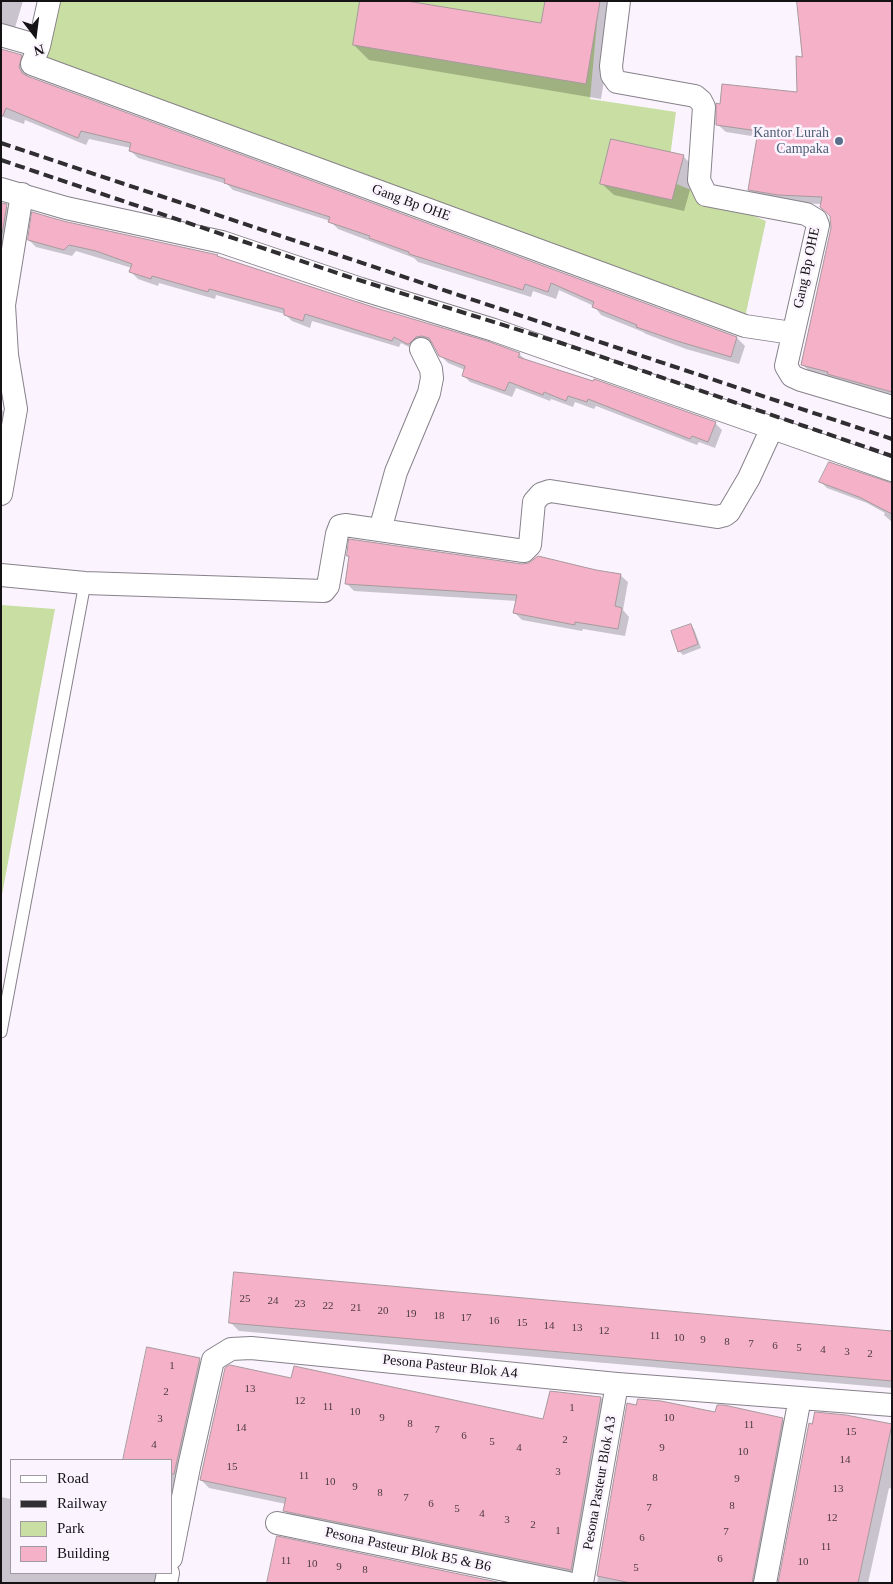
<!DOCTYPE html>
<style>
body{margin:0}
#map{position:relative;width:893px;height:1584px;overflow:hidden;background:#fbf4ff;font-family:"Times New Roman",serif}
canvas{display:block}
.frame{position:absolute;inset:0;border:2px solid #141215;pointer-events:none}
.legend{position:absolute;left:10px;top:1459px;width:162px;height:115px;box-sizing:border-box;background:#fbf4ff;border:1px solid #9f9aa1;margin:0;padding:6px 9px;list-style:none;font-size:15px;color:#141215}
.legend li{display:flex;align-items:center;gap:10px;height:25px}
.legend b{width:25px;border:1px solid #9f9aa1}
.north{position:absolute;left:10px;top:10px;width:50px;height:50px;-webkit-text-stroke:4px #fbf4ff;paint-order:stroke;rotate:165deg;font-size:14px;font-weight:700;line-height:20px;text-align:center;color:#141215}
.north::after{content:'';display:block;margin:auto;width:18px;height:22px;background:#141215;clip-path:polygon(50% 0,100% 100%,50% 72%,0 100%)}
</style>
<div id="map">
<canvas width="893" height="1584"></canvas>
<div class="frame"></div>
<ul class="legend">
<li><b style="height:6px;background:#fff"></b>Road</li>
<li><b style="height:6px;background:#312e32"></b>Railway</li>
<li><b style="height:14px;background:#c8dea2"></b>Park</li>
<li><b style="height:14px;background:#f5b1c7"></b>Building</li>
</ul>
<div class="north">N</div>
</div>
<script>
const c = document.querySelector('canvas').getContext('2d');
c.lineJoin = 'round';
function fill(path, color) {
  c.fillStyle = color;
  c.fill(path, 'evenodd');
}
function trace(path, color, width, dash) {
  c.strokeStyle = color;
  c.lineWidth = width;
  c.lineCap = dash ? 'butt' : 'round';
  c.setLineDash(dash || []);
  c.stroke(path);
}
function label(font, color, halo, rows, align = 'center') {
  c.font = font + ' "Times New Roman",serif';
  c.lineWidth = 5;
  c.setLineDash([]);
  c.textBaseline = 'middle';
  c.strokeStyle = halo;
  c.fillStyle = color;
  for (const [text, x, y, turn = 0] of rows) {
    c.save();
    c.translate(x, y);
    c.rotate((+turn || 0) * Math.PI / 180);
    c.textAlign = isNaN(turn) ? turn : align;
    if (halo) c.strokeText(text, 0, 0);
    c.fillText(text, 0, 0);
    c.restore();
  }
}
const green = new Path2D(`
 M59,1h540l-9,98 86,13 -9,68 99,41 -22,101 -699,-258z
 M1,605l54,4 -54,291z`);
const shadow = new Path2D(`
 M1,1h22l-9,30 -13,-4z
 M546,1h71l-16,98 -232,-39 -15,-15 188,-21z
 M892,1v397l-82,-26 -9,-9 31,-135 -1,-11 -9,-13 -35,-1 -29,-5 -9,-9 9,-52 -32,-5 -9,-8 81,-30 5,-35z
 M21,56l8,8 -2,11 1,3 709,260 8,8 -6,18 -53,-15 -40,-15 -3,-2 -42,-17 -7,-9 -35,-16 -3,9 -23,-8 -2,6 -113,-35 -4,-4 -76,-29 -8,-8 -97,-31 -6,-6 -89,-26 -8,-8 1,-2 -42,-9 -3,6 -61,-25 -1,4 -23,-8z
 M683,156l13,13 -12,42 -70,-16 -13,-12z
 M1,203l5,3 8,7 -13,78z
 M63,222l154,34 3,2 299,96 8,7 188,62 7,7 -7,18 -16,-6 -2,3 -101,-39 -2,3 -19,-7 -2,5 -22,-8 -1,2 -34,-13 -4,9 -42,-15 -7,-7 2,-5 -17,-7 -8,-8 -5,-11 -5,-1 -7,1 -8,6 -14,-7 -2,4 -87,-26 -2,7 -18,-7 -7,-7 -69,-19 -1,4 -56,-16 -1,3 -20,-7 -7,-7 1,-4 -56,-17 -4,5 -36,-9 -7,-7z
 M1,409l8,8 -8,41z
 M821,482l71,1v39l-8,-7 1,-2 -18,-10 -40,-15z
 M348,555l174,10 73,6 25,4 8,7 -5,28 6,7 -4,19 -42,-7 -1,2 -60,-11 -7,-7 2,-12 -163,-10 -8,-8 4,-26z
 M691,625l3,4 7,19 -18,7 -4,-4z
 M230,1322l662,10v56l-653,-57z
 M148,1349l51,11 8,7 -36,161v-68h-47z
 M550,1392l51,6 8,9 -30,171 -287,-59 -8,-9 2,-6 -77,-16 -8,-8 343,-59z
 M628,1404l154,15 8,8 -29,156h-164z
 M845,1416l47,10v63l-3,-1 -21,95h-88z
 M1,1497l10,2v74h150l-2,10h-158z`);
const building = new Path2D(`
 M360,1h47l134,22 4,-22h55l-14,83 -233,-39z
 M797,1h95v391l-65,-18 1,-2 -27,-7 30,-137 -1,-12 -10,-9 2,-10 -44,-2 -30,-5 10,-59 -42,-6v-22l4,1 2,-20 75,8 -1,-36 6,1z
 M1,49l21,6 -3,12 3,6 5,3 710,261 -6,20 -54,-16 -41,-14 1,-2 -45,-18 2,-5 -43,-19 -3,9 -23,-8 -2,6 -114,-36v-2l-40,-14 1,-2 -42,-14 2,-5 -106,-34 1,-4 -96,-28 2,-8 -50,-12 -3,7 -72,-30 -3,8h-2z
 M611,139l73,16 -12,45 -72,-16z
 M1,203l6,1 -5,30 -1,-1z
 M32,212l31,9 155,34 -1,1 159,52 114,34 30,11 -2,4 75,24 1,-2 122,43 -8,20 -16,-6 -2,3 -102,-40 -1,3 -19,-6 -2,5 -22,-9 -1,3 -34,-13 -4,9 -43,-15 3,-10 -26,-10 -7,-13 -3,-5 -7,-2 -6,1 -7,7h-2l-13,-7 -2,4 -87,-27 -2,7 -19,-6v-6l-75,-20 -1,3 -56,-16 -1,3 -22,-7 3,-8 -36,-13 -27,-6 -5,5 -36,-10z
 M829,462l63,21v31l-33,-17 -40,-15z
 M349,539l173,25 7,-1 9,-7 58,14 25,4 -6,32 7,2 -4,21 -43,-7v3l-62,-12 4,-18 -172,-11 4,-28h-2z
 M691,624l7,20 -20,8 -7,-21z
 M234,1272l658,59v50l-663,-58z
 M147,1347l53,11 -26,116h-3v-14h-48z
 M230,1365l61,13 3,-12 249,53 7,-28 51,6 -30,173 -288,-59 3,-13 -86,-18 25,-112z
 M638,1399l23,2 54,11 2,-7h7l59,13 -31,165h-121l-34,-7 30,-173 9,2z
 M815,1412l31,3 46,9 -34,159h-80l31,-160 3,1z
 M277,1536l225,47h-235z`);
const service = new Path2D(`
 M1,1032l84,-449`);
const minor = new Path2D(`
 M619,1l-8,65 1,9 5,7 78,14 6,5 3,6 -5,73 7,15 100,19 10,6 2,5 -32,141 6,10 9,4 91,27
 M1,35l38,11 10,-45
 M39,46l-7,18 713,262 47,7
 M1,189l65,19 156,34 139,47 133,41 398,140
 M1,494l15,-85 -9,-54 -3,-50 18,-111
 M380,530l16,-58 33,-79 3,-15 -1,-9 -10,-20
 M1,575l84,8 239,8 4,-5 9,-52 3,-8 5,-1 179,26 6,-6 4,-43 7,-8 9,-3 167,26 8,-2 4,-3 20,-34 23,-50
 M277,1523l291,60
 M171,1558l18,-91 24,-107 18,-11 20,-1 366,36 275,21
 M166,1583l2,-10
 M582,1583l35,-199
 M765,1583l35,-185`);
const rail = new Path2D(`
 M1,143l891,296
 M1,160l345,116 215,67 331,113`);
const markers = [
 [839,141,5,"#5c6f8a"]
];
const numberNames = [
 ["25",245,1299],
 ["24",273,1301],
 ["23",300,1304],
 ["22",328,1306],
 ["21",356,1308],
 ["20",383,1311],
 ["19",411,1314],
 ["18",439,1316],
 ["17",466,1318],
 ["16",494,1321],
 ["15",522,1323],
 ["14",549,1326],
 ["13",577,1328],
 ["12",604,1331],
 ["11",655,1336],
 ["10",679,1338],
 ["9",703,1340],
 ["8",727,1342],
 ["7",751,1344],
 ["6",775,1346],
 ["5",799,1348],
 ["4",823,1350],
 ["3",847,1352],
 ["2",870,1354],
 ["1",172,1366],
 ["13",250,1389],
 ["2",166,1392],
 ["12",300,1401],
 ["11",328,1407],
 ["1",572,1408],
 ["10",355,1412],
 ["9",382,1418],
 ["10",669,1418],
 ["3",160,1419],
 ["8",410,1424],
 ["11",749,1425],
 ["14",241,1428],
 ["7",437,1430],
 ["15",851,1432],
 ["6",464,1436],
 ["2",565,1440],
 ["5",492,1442],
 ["4",154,1445],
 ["4",519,1448],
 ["9",662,1448],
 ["10",743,1452],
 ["14",845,1460],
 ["15",232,1467],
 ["3",558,1472],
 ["11",304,1476],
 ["8",655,1478],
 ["9",737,1479],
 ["10",330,1482],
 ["9",355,1487],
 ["13",838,1489],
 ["8",380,1493],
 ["7",406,1498],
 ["6",431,1504],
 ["8",732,1506],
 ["7",649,1508],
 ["5",457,1509],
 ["4",482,1514],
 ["12",832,1518],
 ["3",507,1520],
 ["2",533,1525],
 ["1",558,1531],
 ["7",726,1532],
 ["6",642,1538],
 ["11",826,1547],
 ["6",720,1559],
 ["11",286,1561],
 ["10",803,1562],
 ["10",312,1564],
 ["9",339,1567],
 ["5",636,1568],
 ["8",365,1570]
];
const serviceNames = [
 ["Kantor Lurah",829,133],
 ["Campaka",829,149]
];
const streetNames = [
 ["Gang Bp OHE",411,203,20],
 ["Gang Bp OHE",807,268,-78],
 ["Pesona Pasteur Blok A4",450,1367,6],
 ["Pesona Pasteur Blok A3",600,1483,-80],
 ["Pesona Pasteur Blok B5 & B6",408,1550,12]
];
fill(green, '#c8dea2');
fill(shadow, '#0003');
fill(building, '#f5b1c7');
trace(building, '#a7999d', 1);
trace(service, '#87818a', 13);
trace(minor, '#87818a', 24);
trace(service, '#fff', 11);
trace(minor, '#fff', 22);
trace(rail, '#312e32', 4, [10, 5]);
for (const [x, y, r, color] of markers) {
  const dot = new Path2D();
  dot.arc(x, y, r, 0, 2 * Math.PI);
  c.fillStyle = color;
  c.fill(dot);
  trace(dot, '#fbf4ff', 2);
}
label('11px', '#4c3a42', null, numberNames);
label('14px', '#4e5e75', '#fbf4ff', serviceNames, 'right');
label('14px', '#141215', '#fbf4ff', streetNames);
</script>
